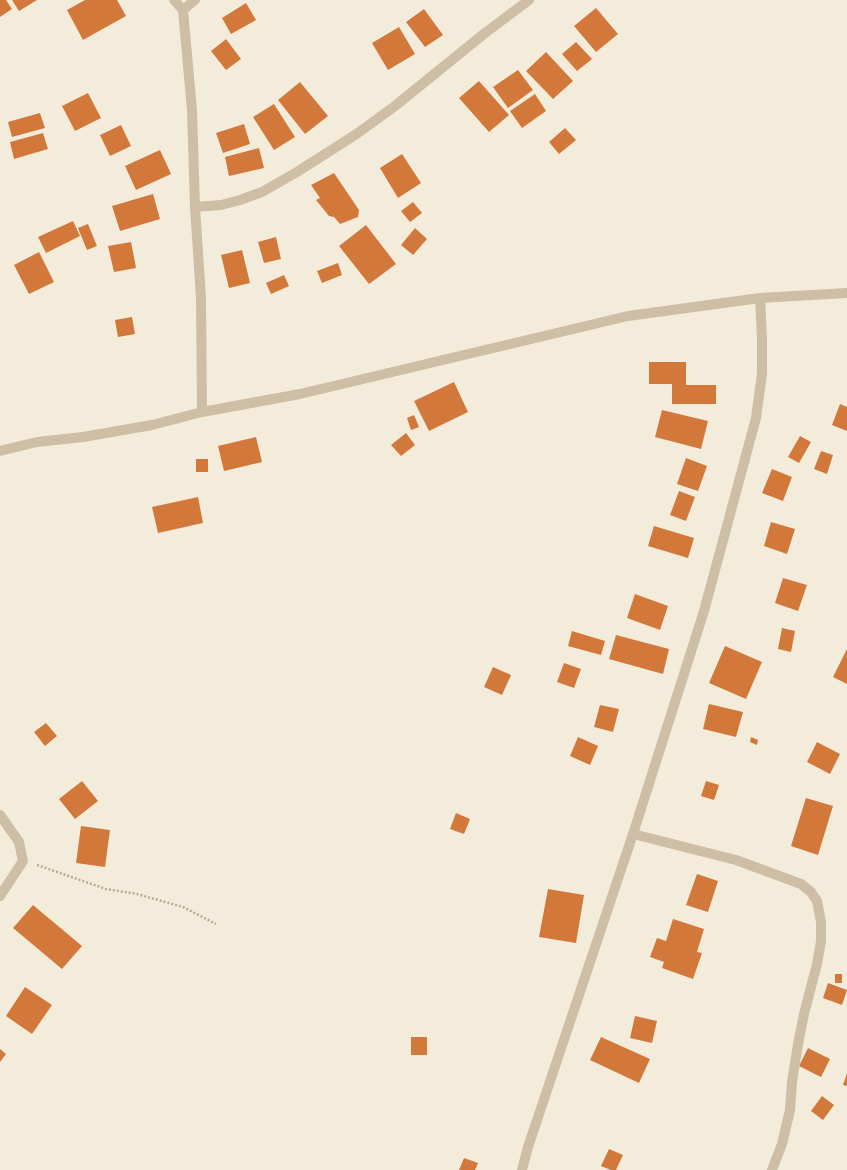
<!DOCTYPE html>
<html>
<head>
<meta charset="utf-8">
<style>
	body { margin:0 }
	canvas { display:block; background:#f4ecdb }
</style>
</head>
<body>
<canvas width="847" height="1170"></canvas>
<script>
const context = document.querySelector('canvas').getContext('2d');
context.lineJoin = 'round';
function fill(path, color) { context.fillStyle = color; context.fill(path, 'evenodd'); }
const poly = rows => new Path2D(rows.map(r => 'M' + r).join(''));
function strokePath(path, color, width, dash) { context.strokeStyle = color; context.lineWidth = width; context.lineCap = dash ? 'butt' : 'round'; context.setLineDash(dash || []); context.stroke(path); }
fill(poly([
	[0,0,6,0,12,9,0,17],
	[12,0,37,0,19,11],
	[85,0,117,0,126,16,83,40,67,10],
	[246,3,256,20,231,34,222,18],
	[596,8,618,34,596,52,574,26],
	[424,9,443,35,425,47,406,22],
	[399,27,415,54,388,70,372,43],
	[226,39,241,59,226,70,211,51],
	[576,42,592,59,577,71,562,54],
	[546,52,573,81,553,99,526,71],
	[518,70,533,90,508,108,493,87],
	[479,81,509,115,489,132,459,98],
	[300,82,328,116,305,134,278,100],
	[88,93,101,118,75,131,62,106],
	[535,94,546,111,522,128,510,111],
	[274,104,295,137,274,150,253,117],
	[40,113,45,128,12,137,8,122],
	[244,124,250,144,223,153,216,133],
	[121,125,131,146,110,156,100,135],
	[565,128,576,140,559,154,549,142],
	[43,133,48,149,14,159,10,142],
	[259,148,264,168,229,176,225,157],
	[160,150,171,174,136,190,125,166],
	[402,154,421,183,398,198,380,168],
	[334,173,359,210,358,217,340,224,334,217,329,216,316,200,320,198,311,185],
	[153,194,160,219,120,231,112,206],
	[413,202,422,213,410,222,401,211],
	[73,221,80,236,46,253,38,237],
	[88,224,97,246,87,250,78,228],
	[366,225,396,264,369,284,339,246],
	[415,228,427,239,413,255,401,245],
	[276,237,281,259,264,263,258,242],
	[131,242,136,268,114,272,108,246],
	[242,250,250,283,229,288,221,255],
	[39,252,54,282,29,294,14,265],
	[338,263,342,275,322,283,317,271],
	[284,275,289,286,271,294,266,283],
	[132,317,135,334,118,337,115,320],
	[649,362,686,362,686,385,716,385,716,404,672,404,672,384,649,384],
	[454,382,468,412,429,431,414,401],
	[840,404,847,407,847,431,832,425],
	[662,410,708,421,701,449,655,437],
	[414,415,419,427,411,430,407,418],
	[406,433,415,445,401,456,391,445],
	[800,436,811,442,799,463,788,457],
	[256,437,262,462,224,471,218,446],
	[821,451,833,455,827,474,814,469],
	[686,458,707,466,698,491,677,484],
	[196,459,208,459,208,472,196,472],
	[772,469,792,477,783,501,762,493],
	[679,491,695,497,686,521,670,515],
	[198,497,203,523,158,533,152,507],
	[771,522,795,529,787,554,764,546],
	[654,526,694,538,688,558,648,546],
	[783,578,807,585,798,611,775,603],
	[635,594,668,606,660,630,627,618],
	[782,628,795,631,791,652,778,649],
	[572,631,605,641,601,655,568,646],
	[616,635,669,649,663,674,609,659],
	[725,646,762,662,746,699,709,683],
	[847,649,847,684,833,677],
	[564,663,581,669,574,688,557,682],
	[493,667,511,675,502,695,484,687],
	[709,704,743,712,736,737,703,729],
	[600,705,619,709,613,732,594,727],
	[46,723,57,736,45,746,34,732],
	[578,737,598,746,590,765,570,756],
	[751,737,758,740,757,745,750,742],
	[817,742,840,754,830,774,807,762],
	[82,781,98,801,75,819,59,799],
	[706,781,719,785,714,800,701,796],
	[806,798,833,806,818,855,791,846],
	[456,813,470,819,464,834,450,829],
	[81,826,110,830,105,867,76,863],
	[697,874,718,881,708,912,686,905],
	[548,889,584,895,576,943,539,937],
	[33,905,82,946,62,969,13,928],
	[673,919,704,929,697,952,702,953,693,979,662,968,664,962,650,957,657,938,666,941],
	[835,974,842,974,842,983,835,983],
	[828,983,847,990,842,1005,823,998],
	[25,987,52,1005,32,1034,6,1016],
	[635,1016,657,1021,652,1043,630,1038],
	[411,1037,427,1037,427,1055,411,1055],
	[601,1037,650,1059,639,1083,590,1060],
	[808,1048,830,1059,821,1077,799,1066],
	[0,1049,6,1054,0,1062],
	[847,1073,847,1086,843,1085],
	[822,1096,834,1105,823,1120,811,1111],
	[609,1149,623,1155,616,1170,611,1170,601,1166],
	[464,1158,478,1163,475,1170,459,1170]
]), '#d2783b');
strokePath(poly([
	[37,865,106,889,137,894,183,907,216,924]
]), '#baa98f', 2.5, [2, 2]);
strokePath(poly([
	[174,0,183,10,192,110,195,207,201,298,202,412],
	[183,10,195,0],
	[195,207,221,205,240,200,262,192,297,172,358,133,395,106,485,33,529,0],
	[0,451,37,442,83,437,152,425,202,412,300,394,628,316,760,298,847,293],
	[0,815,19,842,23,861,0,896],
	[633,834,736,860,801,884,811,892,817,901,821,922,821,941,817,964,804,1014,798,1044,792,1082,790,1110,782,1144,772,1170],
	[522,1170,528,1147,633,834,704,611,756,418,762,374,762,338,760,298]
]), '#cebea5', 10);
</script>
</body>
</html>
